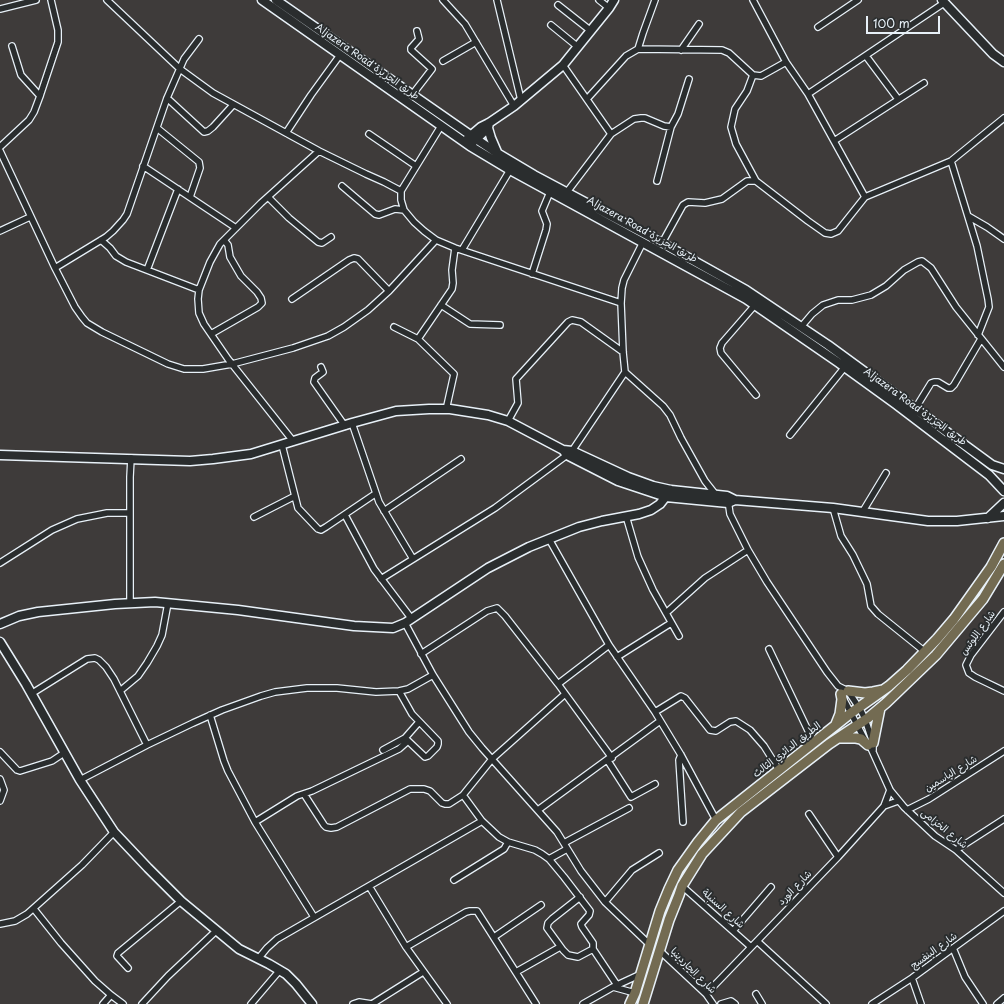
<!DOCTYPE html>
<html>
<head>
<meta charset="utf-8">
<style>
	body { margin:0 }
	#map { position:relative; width:1004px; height:1004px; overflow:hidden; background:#3e3b3a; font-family:"Playpen Sans",sans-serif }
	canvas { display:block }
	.scale { position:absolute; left:866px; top:16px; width:74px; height:18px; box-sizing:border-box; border:2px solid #e8f1f8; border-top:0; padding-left:5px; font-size:12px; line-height:14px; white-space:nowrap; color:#e8f1f8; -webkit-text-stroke:3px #2a2d2e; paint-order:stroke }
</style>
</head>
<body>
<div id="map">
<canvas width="1004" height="1004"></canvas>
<div class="scale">100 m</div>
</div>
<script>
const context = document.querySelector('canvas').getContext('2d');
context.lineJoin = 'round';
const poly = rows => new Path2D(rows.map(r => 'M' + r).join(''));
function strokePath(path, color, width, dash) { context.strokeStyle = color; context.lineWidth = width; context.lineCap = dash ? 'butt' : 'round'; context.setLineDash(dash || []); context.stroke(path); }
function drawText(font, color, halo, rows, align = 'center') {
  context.font = font + ' "Playpen Sans","Playpen Sans Arabic",sans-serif'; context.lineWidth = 4; context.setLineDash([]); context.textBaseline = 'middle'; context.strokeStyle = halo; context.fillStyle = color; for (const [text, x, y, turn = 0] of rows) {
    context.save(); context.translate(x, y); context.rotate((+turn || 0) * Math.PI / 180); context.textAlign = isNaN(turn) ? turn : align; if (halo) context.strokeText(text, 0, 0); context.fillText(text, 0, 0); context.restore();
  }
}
const street = poly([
	[107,0,180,69,213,93,319,151,366,174,384,182,401,191],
	[443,0,465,24,514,106],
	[497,0,521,100],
	[599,0,609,8],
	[753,0,786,62,808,94,865,197],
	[558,5,591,31],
	[0,9,36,0],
	[551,25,578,47],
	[818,27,858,0],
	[12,46,21,75,40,96],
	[638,49,643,33,655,0],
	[681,50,699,24],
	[866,56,898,99],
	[443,61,476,42],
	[563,65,611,134,567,192],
	[753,75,747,91,735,109,731,127,736,144,756,181,808,221,825,233,831,234,838,231,865,197,951,161,1004,118],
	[808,94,944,3],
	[412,95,432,69,411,50,411,48,419,39,417,31],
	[167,98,204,132,208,131,213,127,233,105],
	[587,99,626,56,638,49,722,50,729,53,753,75,761,76,786,62],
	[441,126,401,191,401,200,404,210,414,222,424,231,436,240,455,248,621,303],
	[157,128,199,162,200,168,190,197],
	[286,133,311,95,340,55],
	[369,134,416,166],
	[611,134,634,119,641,118,645,118,664,126,671,127],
	[834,141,924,83],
	[0,147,29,120,34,112,40,96,58,42,58,30,51,0],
	[0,151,55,268,75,307,82,317,87,323,102,332,168,364,184,369,203,369,232,364,293,348,328,336,344,327,368,310,389,291,436,240],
	[951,161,977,246,988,299,989,307,978,335],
	[143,166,236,228],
	[657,181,671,127,678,114,689,79],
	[342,186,375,214,379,215,395,209,404,210],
	[268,197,289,218,318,242,322,243,331,237],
	[968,216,987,227,1004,239],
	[0,231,30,217],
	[101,240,110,248,116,256,126,262,199,290],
	[643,242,624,280,622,288,621,303,623,352,625,372,663,406,670,415,681,438,705,481,716,495],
	[662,243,683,205,688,202,705,203,722,199,747,181,756,181],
	[462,250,510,170],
	[55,268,106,237,113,231,123,220,127,214,167,98,184,59,199,39],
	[147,270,178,189],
	[532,274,546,230,547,224,542,211,550,192],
	[292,299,349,260,354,258,358,259,389,291],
	[441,305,470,324,500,325],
	[755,305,722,343,720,348,721,353,756,395],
	[394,327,418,339],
	[801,327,812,314,823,305,838,300,852,300,871,295,886,286,904,270,918,262,922,261,931,268,956,307,1004,367],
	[211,334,258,307,262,303,261,298,257,292,241,276,230,257,228,245,224,240],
	[321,367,323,372,315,378,314,382,345,426],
	[915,409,931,383,934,382,938,382,948,388,951,388,954,385,981,339],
	[446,410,454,374,418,339,452,289,453,283,452,270,455,248],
	[508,421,518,403,516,379,568,322,572,320,581,322,623,352],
	[352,423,379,502,413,559],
	[790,435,844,368],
	[293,441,228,359,204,324,199,313,198,299,199,290,210,262,220,244,261,203,319,151],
	[282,445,298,508,318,529,321,530,326,527,375,494],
	[728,500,730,514,748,550,767,582,827,672,838,686,848,691,860,709,865,719,873,743,873,750],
	[833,508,841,536,853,555,867,584,871,606,878,614,924,651],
	[384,511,461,459],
	[863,511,886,473],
	[345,515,374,569,411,618],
	[626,516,638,557,653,590,679,636],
	[254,517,295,496],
	[549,539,609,645,655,712,681,755,716,820],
	[0,563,52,530,77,519,107,513,130,513],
	[381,579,495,508,567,455,572,451,625,372],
	[130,602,130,477,131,458],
	[1004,612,971,655,966,665,969,673,975,677,1004,691],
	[666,613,705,578,748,550],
	[405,623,433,675,469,732,482,748,557,832,581,871,605,902,650,945],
	[769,649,814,743],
	[421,654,487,611,497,608,505,616,558,684,612,758],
	[617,657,671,623],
	[558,684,609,645],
	[120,691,138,676,147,663,157,646,162,635,168,603],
	[399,691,412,714,438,741,438,744,437,747,428,756,425,757,405,738],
	[31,694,87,659,95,658,99,660,106,667,114,679,147,745],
	[843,698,866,742],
	[655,712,681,696,685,698,710,730,716,731,730,722,736,721,750,730,764,746,779,770],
	[210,715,224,761,228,771,255,822,314,917],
	[871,748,890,790,904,807,935,836,956,850,1004,893],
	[383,750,405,738,419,722],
	[0,752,17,770,20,771,52,761,64,753],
	[681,755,679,760,683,822],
	[608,761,631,797,655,784],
	[0,779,4,790,0,801],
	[80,780,147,745,193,723,222,710,261,696,275,692,307,688,337,688,376,692,399,691,408,689,433,675],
	[304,794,324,825,326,827,331,828,337,827,410,789,424,789,430,791,442,803,445,804,449,804,463,795,492,759,565,694],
	[463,795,482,821,499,837,508,842,535,850,542,854,549,859,564,877,590,911,589,915,581,924,582,927,593,943,593,949,617,985],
	[884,806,898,801],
	[538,810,660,721],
	[907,810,929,799,1004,751],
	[809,814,838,857],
	[255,822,297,796,312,791,399,749,408,741],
	[564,843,629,808],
	[956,850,1004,819],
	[549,859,567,849],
	[454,880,504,849,508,842],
	[369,886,406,947,447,1004],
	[682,886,751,947],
	[580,897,552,919,548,923,547,928,563,950,568,955,578,957,593,949],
	[605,902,632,870,659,853],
	[34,909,61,943,95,981,111,995,123,1004],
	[0,924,15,921,27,914,82,865,114,832],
	[733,931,771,887],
	[494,937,541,905],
	[757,941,826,1004],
	[406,947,466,912,470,911,477,911,536,1004],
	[953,948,965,977,983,1004],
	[660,951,706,994,713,1004],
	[258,959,267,948,277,939,482,821],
	[128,968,117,956,118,953,181,901],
	[516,972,560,947],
	[912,978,921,1004],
	[613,987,635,993],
	[706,994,838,857,884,806,890,790],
	[756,994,762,1004],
	[103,1004,111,995],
	[142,1004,168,976,216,931],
	[251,1004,280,970],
	[353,1004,359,1002,372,1004,423,972],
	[583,1004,613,987,641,974],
	[721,1004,731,1001,735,1004],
	[872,1004,912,978,1004,911],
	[997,1004,1004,998]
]);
const secondary = poly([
	[262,0,470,146,510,170,746,299,839,363,897,405,989,475,1004,491],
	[276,0,476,139,497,153,534,175,662,243,746,290,828,345,992,465,1004,469],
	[942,0,993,54,1004,62],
	[488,128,491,138,497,152],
	[468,138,481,127,489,123,514,106,563,65,609,8,614,0],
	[472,143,488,128,489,123],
	[563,450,567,455,618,481,666,497,728,503,735,500,833,508,928,521,957,521,1004,516],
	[0,455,190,461,213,459,251,454,352,423,396,411,429,409,450,409,488,415,508,421,563,450,572,451,628,477,653,486,671,490,727,496,735,500],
	[988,518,1004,503],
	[0,624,19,616,38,612,115,604,155,602,238,610,354,626,393,628,405,623,488,568,529,547,579,527,602,521,639,514,651,510,660,504,671,490],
	[0,642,26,684,80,780,114,832,148,868,181,901,239,949,269,964,286,974,296,984,312,1004]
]);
const primary = poly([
	[848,691,865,693,873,692,883,690],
	[836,724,840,714,842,699,841,694],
	[838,738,856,738,861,739,868,745],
	[873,743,880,708],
	[630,1004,635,993,660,911,669,889,678,870,698,842,716,820,851,713,889,686,907,670,937,639,954,619,991,567,1004,543],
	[643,1004,669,920,679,895,682,886,702,854,741,812,829,744,868,718,886,703,936,655,983,599,1004,564]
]);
strokePath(street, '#e8f1f8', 8);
strokePath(secondary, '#e8f1f8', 11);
strokePath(primary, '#e8f1f8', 12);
strokePath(street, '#2a2d2e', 5.5);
strokePath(secondary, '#2a2d2e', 8);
strokePath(primary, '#736b52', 9);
drawText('10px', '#e8f1f8', '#2a2d2e', [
	["Aljazera Road طريق الجزيزة",367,62,35],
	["Aljazera Road طريق الجزيزة",642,230,29],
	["Aljazera Road طريق الجزيزة",915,407,36],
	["شارع اللوتس",978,633,-54],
	["الطريق الدائري الثالث",787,750,-38],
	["شارع الياسمين",951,774,-32],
	["شارع الخزامى",944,829,39],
	["شارع الورد",795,888,-46],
	["شارع السنبلة",723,909,42],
	["شارع البنفسج",934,951,-36],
	["شارع الجاردينيا",693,971,45]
]);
</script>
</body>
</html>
